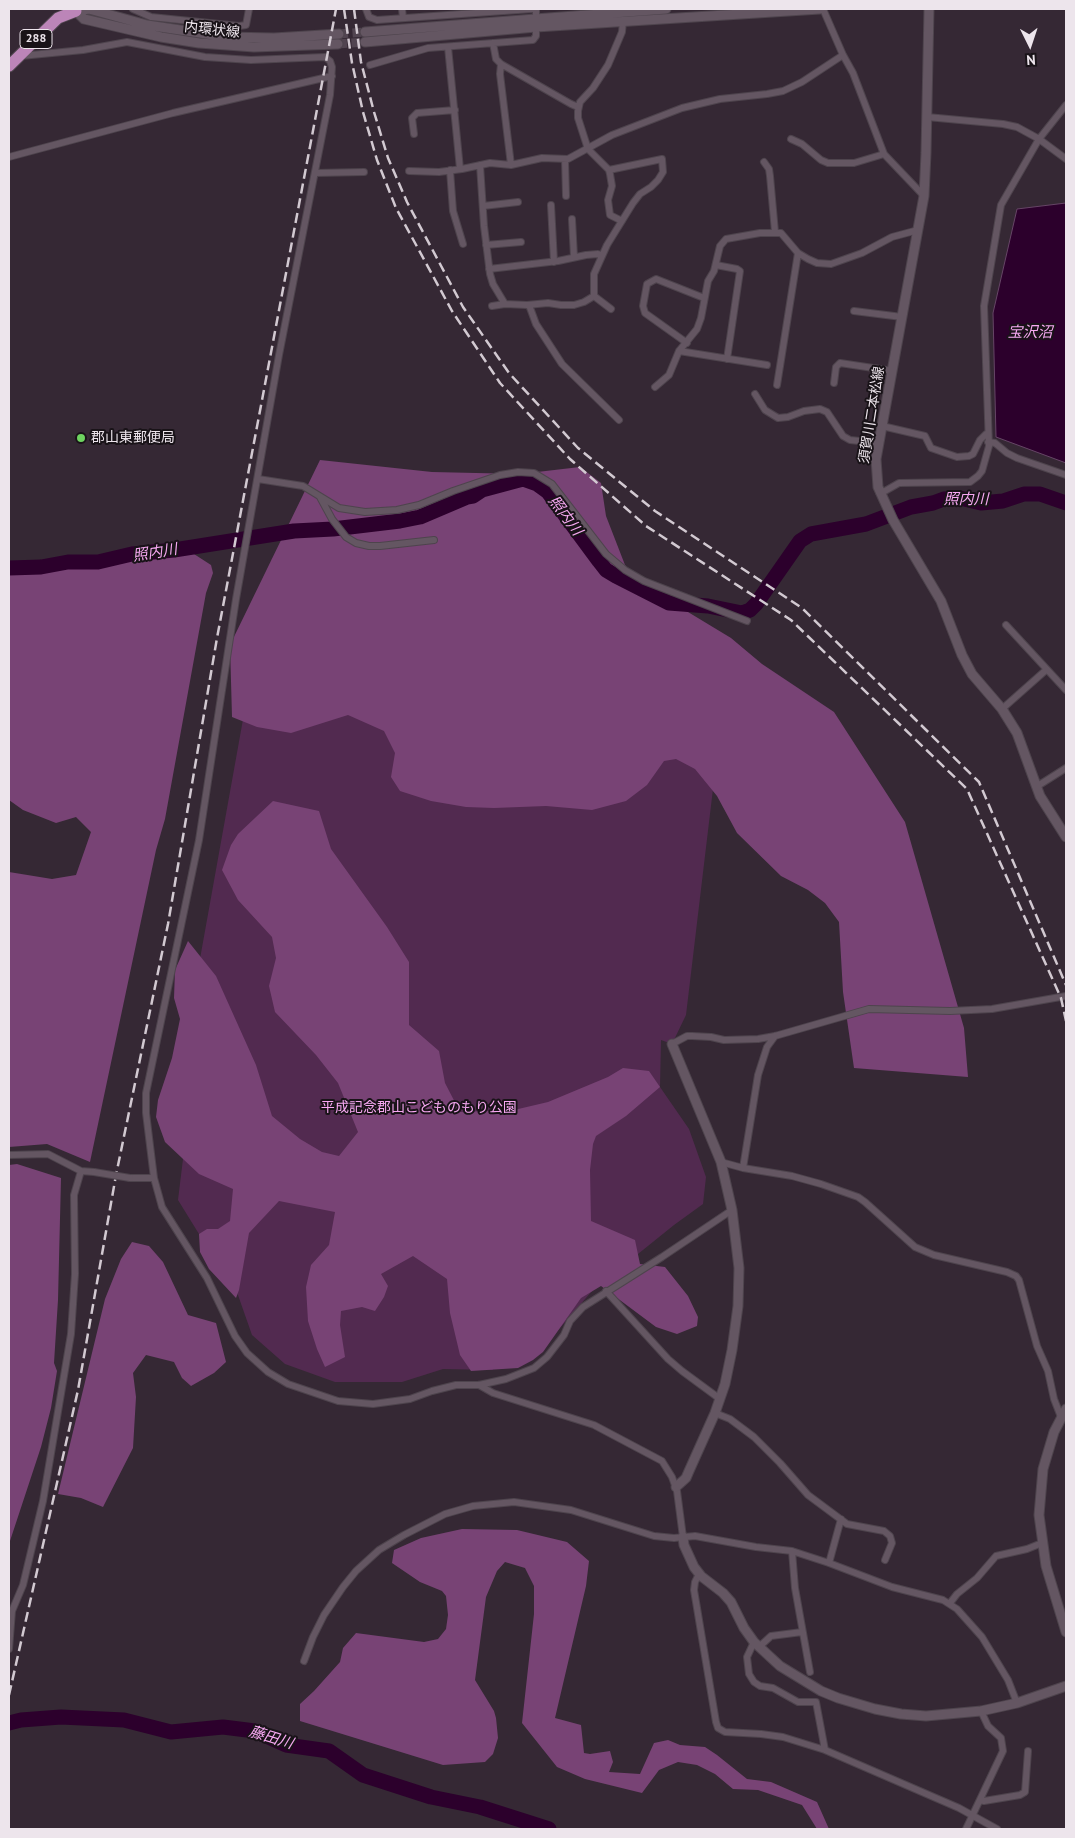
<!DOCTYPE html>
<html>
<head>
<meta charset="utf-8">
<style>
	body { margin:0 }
	#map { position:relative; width:1075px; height:1838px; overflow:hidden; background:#352834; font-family:"PT Sans",sans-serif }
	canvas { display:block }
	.frame { position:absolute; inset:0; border:10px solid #ede5ec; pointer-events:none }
	.north { position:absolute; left:1005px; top:20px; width:50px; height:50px; -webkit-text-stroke:4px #191318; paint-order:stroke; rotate:176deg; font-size:14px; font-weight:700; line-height:20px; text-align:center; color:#ede5ec }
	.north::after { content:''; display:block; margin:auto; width:18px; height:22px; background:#ede5ec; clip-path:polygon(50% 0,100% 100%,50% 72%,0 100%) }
</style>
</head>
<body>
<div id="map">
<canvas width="1075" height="1838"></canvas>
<div class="frame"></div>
<div class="north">N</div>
</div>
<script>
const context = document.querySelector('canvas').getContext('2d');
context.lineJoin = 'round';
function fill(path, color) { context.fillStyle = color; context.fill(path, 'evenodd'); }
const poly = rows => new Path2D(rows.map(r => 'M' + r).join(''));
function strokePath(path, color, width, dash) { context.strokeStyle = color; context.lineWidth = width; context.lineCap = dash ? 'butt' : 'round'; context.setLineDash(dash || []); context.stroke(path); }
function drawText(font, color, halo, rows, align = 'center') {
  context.font = font + ' "PT Sans","Noto Sans JP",sans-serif'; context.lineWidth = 4; context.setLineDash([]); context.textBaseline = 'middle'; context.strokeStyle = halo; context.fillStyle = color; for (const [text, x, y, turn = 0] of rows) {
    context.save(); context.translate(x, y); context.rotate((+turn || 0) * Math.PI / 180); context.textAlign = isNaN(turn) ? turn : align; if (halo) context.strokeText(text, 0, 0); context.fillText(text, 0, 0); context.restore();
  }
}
fill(poly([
	[272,558,599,591,731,638,686,1015,672,1044,661,1040,660,1087,689,1129,706,1177,703,1204,674,1225,592,1291,559,1329,492,1370,443,1369,402,1382,335,1382,285,1364,252,1335,225,1258,199,1234,178,1200,183,1159,173,1109]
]), '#522a50');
fill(poly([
	[320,460,432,472,520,474,580,467,601,483,606,516,625,565,645,590,688,612,731,638,762,664,834,712,905,822,964,1028,968,1077,854,1068,843,992,839,922,825,903,808,890,781,876,737,833,717,796,695,769,676,759,664,761,647,785,626,801,592,810,546,806,494,808,466,807,431,801,400,791,391,777,395,753,384,731,348,715,291,733,257,727,232,717,230,645],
	[153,551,194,554,211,565,213,573,206,593,165,819,156,850,90,1162,47,1144,9,1147,9,872,52,879,76,875,91,832,76,817,56,823,23,810,9,800,9,573,38,573,85,566],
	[273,801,319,811,331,849,387,927,409,962,409,1025,439,1051,445,1083,460,1112,514,1110,548,1102,608,1077,623,1068,649,1071,660,1087,626,1116,596,1136,593,1144,590,1170,591,1221,635,1240,640,1264,665,1267,688,1296,698,1317,697,1326,677,1334,656,1327,601,1286,581,1298,543,1352,533,1360,518,1368,471,1371,460,1355,450,1313,447,1279,413,1256,381,1274,388,1286,384,1297,375,1311,362,1307,341,1311,340,1325,345,1357,325,1367,317,1349,308,1321,306,1287,311,1265,329,1245,335,1212,279,1201,249,1233,239,1290,236,1298,209,1269,200,1252,199,1234,207,1229,218,1229,230,1221,233,1189,199,1174,165,1142,156,1117,158,1100,172,1058,180,1019,174,998,175,970,188,941,216,976,256,1065,272,1116,300,1139,322,1152,339,1156,358,1132,338,1083,316,1055,275,1012,269,986,276,958,272,937,238,900,222,870,231,845,238,834],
	[17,1164,61,1178,58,1300,54,1363,57,1371,51,1408,41,1447,9,1544,9,1165],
	[132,1242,149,1246,163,1262,188,1315,216,1323,226,1362,214,1373,191,1386,182,1378,174,1362,146,1355,133,1373,136,1397,133,1448,103,1507,81,1498,58,1494,105,1299,121,1259],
	[462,1529,517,1530,567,1542,589,1561,586,1586,555,1718,581,1725,584,1753,590,1754,610,1751,613,1762,609,1772,640,1774,654,1743,668,1740,680,1745,705,1747,717,1755,747,1779,771,1782,817,1802,829,1829,817,1829,802,1805,758,1790,733,1789,715,1774,697,1765,678,1762,659,1770,642,1793,585,1779,557,1767,522,1723,534,1614,534,1586,525,1568,505,1562,497,1571,486,1597,475,1680,494,1711,496,1718,498,1738,493,1754,485,1762,443,1765,300,1721,300,1704,314,1691,340,1662,343,1648,356,1633,424,1642,438,1639,446,1629,448,1615,446,1596,442,1591,420,1582,392,1563,394,1550,421,1538]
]), '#784375');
const water = poly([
	[1066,203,1066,463,996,437,993,313,1017,209,1066,203]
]);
fill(water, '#2c002c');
strokePath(water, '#664566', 1);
strokePath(poly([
	[9,568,41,567,68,562,98,562,132,554,174,550,294,531,333,529,400,521,420,517,467,497,473,496,482,490,523,479,537,484,548,492,599,561,606,570,616,576,669,603,708,606,742,613,750,610,756,604,800,541,811,534,866,524,911,507,933,503,944,499,960,498,981,503,1003,501,1024,494,1040,494,1066,503],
	[9,1723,21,1720,61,1717,124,1720,171,1732,223,1727,255,1731,286,1745,329,1751,363,1775,431,1797,480,1807,549,1829]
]), '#2c002c', 15);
strokePath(poly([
	[339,34,365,32],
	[338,44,365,42]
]), '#514450', 9, [9, 4.5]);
const minor = poly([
	[133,9,151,17,239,26,246,25,249,9],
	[366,9,369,17,377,20,532,9],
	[402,9,403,18],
	[823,9,843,55,853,73,884,154,924,196],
	[493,43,496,59,501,64,571,104,578,107],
	[448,47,460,169],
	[21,56,83,50,127,42,205,57,251,60,325,57,330,61,332,67,330,95,279,355,236,599,199,840,146,1093,146,1113,154,1178,162,1207,207,1278,235,1336,247,1353,268,1372,288,1384,338,1401,373,1404,410,1399,432,1391,456,1385,479,1385,506,1379,534,1368,547,1357,564,1335,570,1321,583,1307,662,1257,732,1210],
	[501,64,500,74,511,165],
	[370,65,428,48,533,40,536,36,536,9],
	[927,117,1003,124,1017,127,1039,139,1066,159],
	[414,134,412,118,417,113,455,110],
	[791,139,802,144,821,160,828,163,854,163,884,154],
	[9,157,173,113,332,76],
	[565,159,566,196],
	[764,162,769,169,770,176,775,232],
	[480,165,484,226,490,274,493,284,505,304],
	[450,170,453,211,463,244],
	[609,170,662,159,663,172,658,180,651,187,640,194,633,203,607,245,594,274,594,296,611,309],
	[409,171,439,172,462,169,490,163,511,165,542,158,568,159,612,135,682,108,720,99,767,94,783,91,802,82,843,55],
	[315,173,364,172],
	[551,205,554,262],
	[483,206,518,202],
	[572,219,574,257],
	[622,221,610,215,608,200,612,186,610,174,609,170,588,149,578,118,578,111,580,102,593,88,608,65,622,32,623,21],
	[486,245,521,242],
	[716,265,737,269,740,271,727,359],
	[489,269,558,261,586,255,598,254,602,256],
	[529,305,536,324,562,364,619,420],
	[492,306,505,304,527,305,548,303,561,305,574,305,584,302,594,296],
	[854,311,902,317],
	[687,343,645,313,643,306,647,284,656,279,704,298],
	[679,351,767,365],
	[834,383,836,367,840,363,893,371],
	[777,385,798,253],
	[655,387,669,375,679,351,697,329,701,318,708,281,714,271,720,246,726,239,760,233,781,233,798,253,808,259,817,263,831,264,862,253,892,237,918,230],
	[755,394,765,410,778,418,788,417,804,411,820,409,827,412,843,436,850,440,879,443],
	[882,426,925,436,931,448,957,457,969,456,973,454,980,440,986,434,988,434],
	[988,442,995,443,1007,453,1017,458,1066,475],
	[258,479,303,486,339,508,365,512,397,510,419,505,453,491,500,475,518,472,534,473,552,484,606,554,625,570,644,581,747,621],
	[879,492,885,491,899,483,970,482,978,476,982,471,989,446,984,306,1001,205,1039,139,1066,105],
	[320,497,332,519,346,537,356,543,369,546,380,546,434,540],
	[1006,625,1066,690],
	[1002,709,1046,670],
	[1036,787,1066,768],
	[672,1044,687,1036,692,1036,711,1037,724,1040,758,1039,775,1036,869,1009,950,1011,992,1009,1066,996],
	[9,1155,48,1154,81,1171,94,1172],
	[721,1162,743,1168,792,1176,821,1184,858,1197,865,1202,915,1247,934,1255,1007,1272,1016,1276,1019,1280,1037,1346,1048,1371,1054,1399,1061,1417],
	[743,1168,758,1075,767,1047,775,1036],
	[130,1178,154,1178],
	[606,1291,668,1359,682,1371,720,1399],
	[479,1385,493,1393,594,1425,662,1461,672,1477,677,1491,683,1537],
	[715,1413,730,1419,754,1437,780,1463,808,1495,847,1524,884,1531,890,1536,892,1543,885,1560],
	[792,1551,795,1588,810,1672],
	[829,1563,841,1519],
	[699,1574,695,1582,694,1590,716,1722,718,1728,725,1732,761,1734,783,1737,825,1750,959,1808,997,1829],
	[950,1603,957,1594,977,1578,996,1556,1027,1549,1042,1543],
	[754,1642,747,1657,749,1674,754,1682,760,1686,773,1688,798,1702,816,1702,825,1750],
	[759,1647,771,1636,802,1632],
	[9,1649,12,1611,23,1585,43,1501,71,1334,75,1274,74,1195,81,1171],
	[304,1661,313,1637,324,1615,343,1587,356,1571,379,1550,404,1535,445,1514,473,1506,514,1502,571,1510,654,1536,674,1538,695,1536,756,1547,792,1551,829,1563,892,1587,943,1600,957,1609,982,1637,1008,1680,1017,1703],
	[980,1800,984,1801,1020,1795,1025,1792,1028,1751],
	[966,1829,1003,1751,1001,1738,988,1726,981,1711]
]);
const tertiary = poly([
	[672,1044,721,1162,732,1210,739,1268,738,1306,732,1350,725,1384,715,1413,689,1471,686,1478,676,1487],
	[683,1537,684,1545,694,1567,701,1576,723,1593,731,1602,744,1628,754,1642,780,1666,821,1691,838,1698,875,1709,901,1714,926,1716,981,1711,1017,1703,1066,1686]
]);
const secondary = poly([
	[929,9,926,153,924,196,876,459,878,487,893,520,941,601,962,655,972,674,1002,709,1017,733,1040,796,1066,837],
	[76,11,84,19,161,37,199,43,254,47,338,44],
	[76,11,89,9,147,25,227,37,274,38,339,34],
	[365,32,666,9],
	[365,42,536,27,820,9],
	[1066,1409,1054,1432,1043,1469,1039,1515,1046,1566,1066,1632]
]);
const trunk = poly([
	[9,66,58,18,76,11]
]);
strokePath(minor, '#4e444d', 8);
strokePath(tertiary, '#4e444d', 11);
strokePath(secondary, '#4e444d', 11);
strokePath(trunk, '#4e444d', 13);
strokePath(minor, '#645662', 6);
strokePath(tertiary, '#645662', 9);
strokePath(secondary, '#645662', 9);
strokePath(trunk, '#bc85b8', 11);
strokePath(poly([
	[344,9,352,63,363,112,377,160,396,208,452,311,500,383,570,459,646,526,791,620,967,789,1061,998,1066,1021],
	[354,9,361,62,374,112,388,158,407,202,463,307,509,373,578,448,655,511,802,608,979,782,1066,985],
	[9,1695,78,1390,116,1175,168,924,217,638,336,9]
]), '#d2c9d1', 2.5, [10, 5]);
const minorBridge = poly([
	[94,1172,130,1178]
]);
strokePath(minorBridge, '#4e444d', 8, []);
strokePath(minorBridge, '#645662', 6);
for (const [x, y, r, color] of [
	[81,438,5,"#6ed360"]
]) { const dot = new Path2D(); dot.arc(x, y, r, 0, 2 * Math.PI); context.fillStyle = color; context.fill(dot); strokePath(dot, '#191318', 2); }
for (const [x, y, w] of [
	[36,39,32]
]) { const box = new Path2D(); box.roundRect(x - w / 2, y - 9.5, w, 19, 4); context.fillStyle = '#191318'; context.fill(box); strokePath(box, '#ede5ec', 1); }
drawText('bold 12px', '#ede5ec', null, [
	["288",36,39]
]);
drawText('14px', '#ede5ec', '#191318', [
	["内環状線",212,30,6],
	["須賀川二本松線",872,415,-81]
]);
drawText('14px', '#ede5ec', '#191318', [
	["郡山東郵便局",91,438]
], 'left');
drawText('14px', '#f7a8f2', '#191318', [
	["平成記念郡山こどものもり公園",419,1108]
]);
drawText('italic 15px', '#f7a9f2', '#191318', [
	["宝沢沼",1030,333],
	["照内川",966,500],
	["照内川",565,516,53],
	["照内川",155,553,-9],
	["藤田川",271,1738,17]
]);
</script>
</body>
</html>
